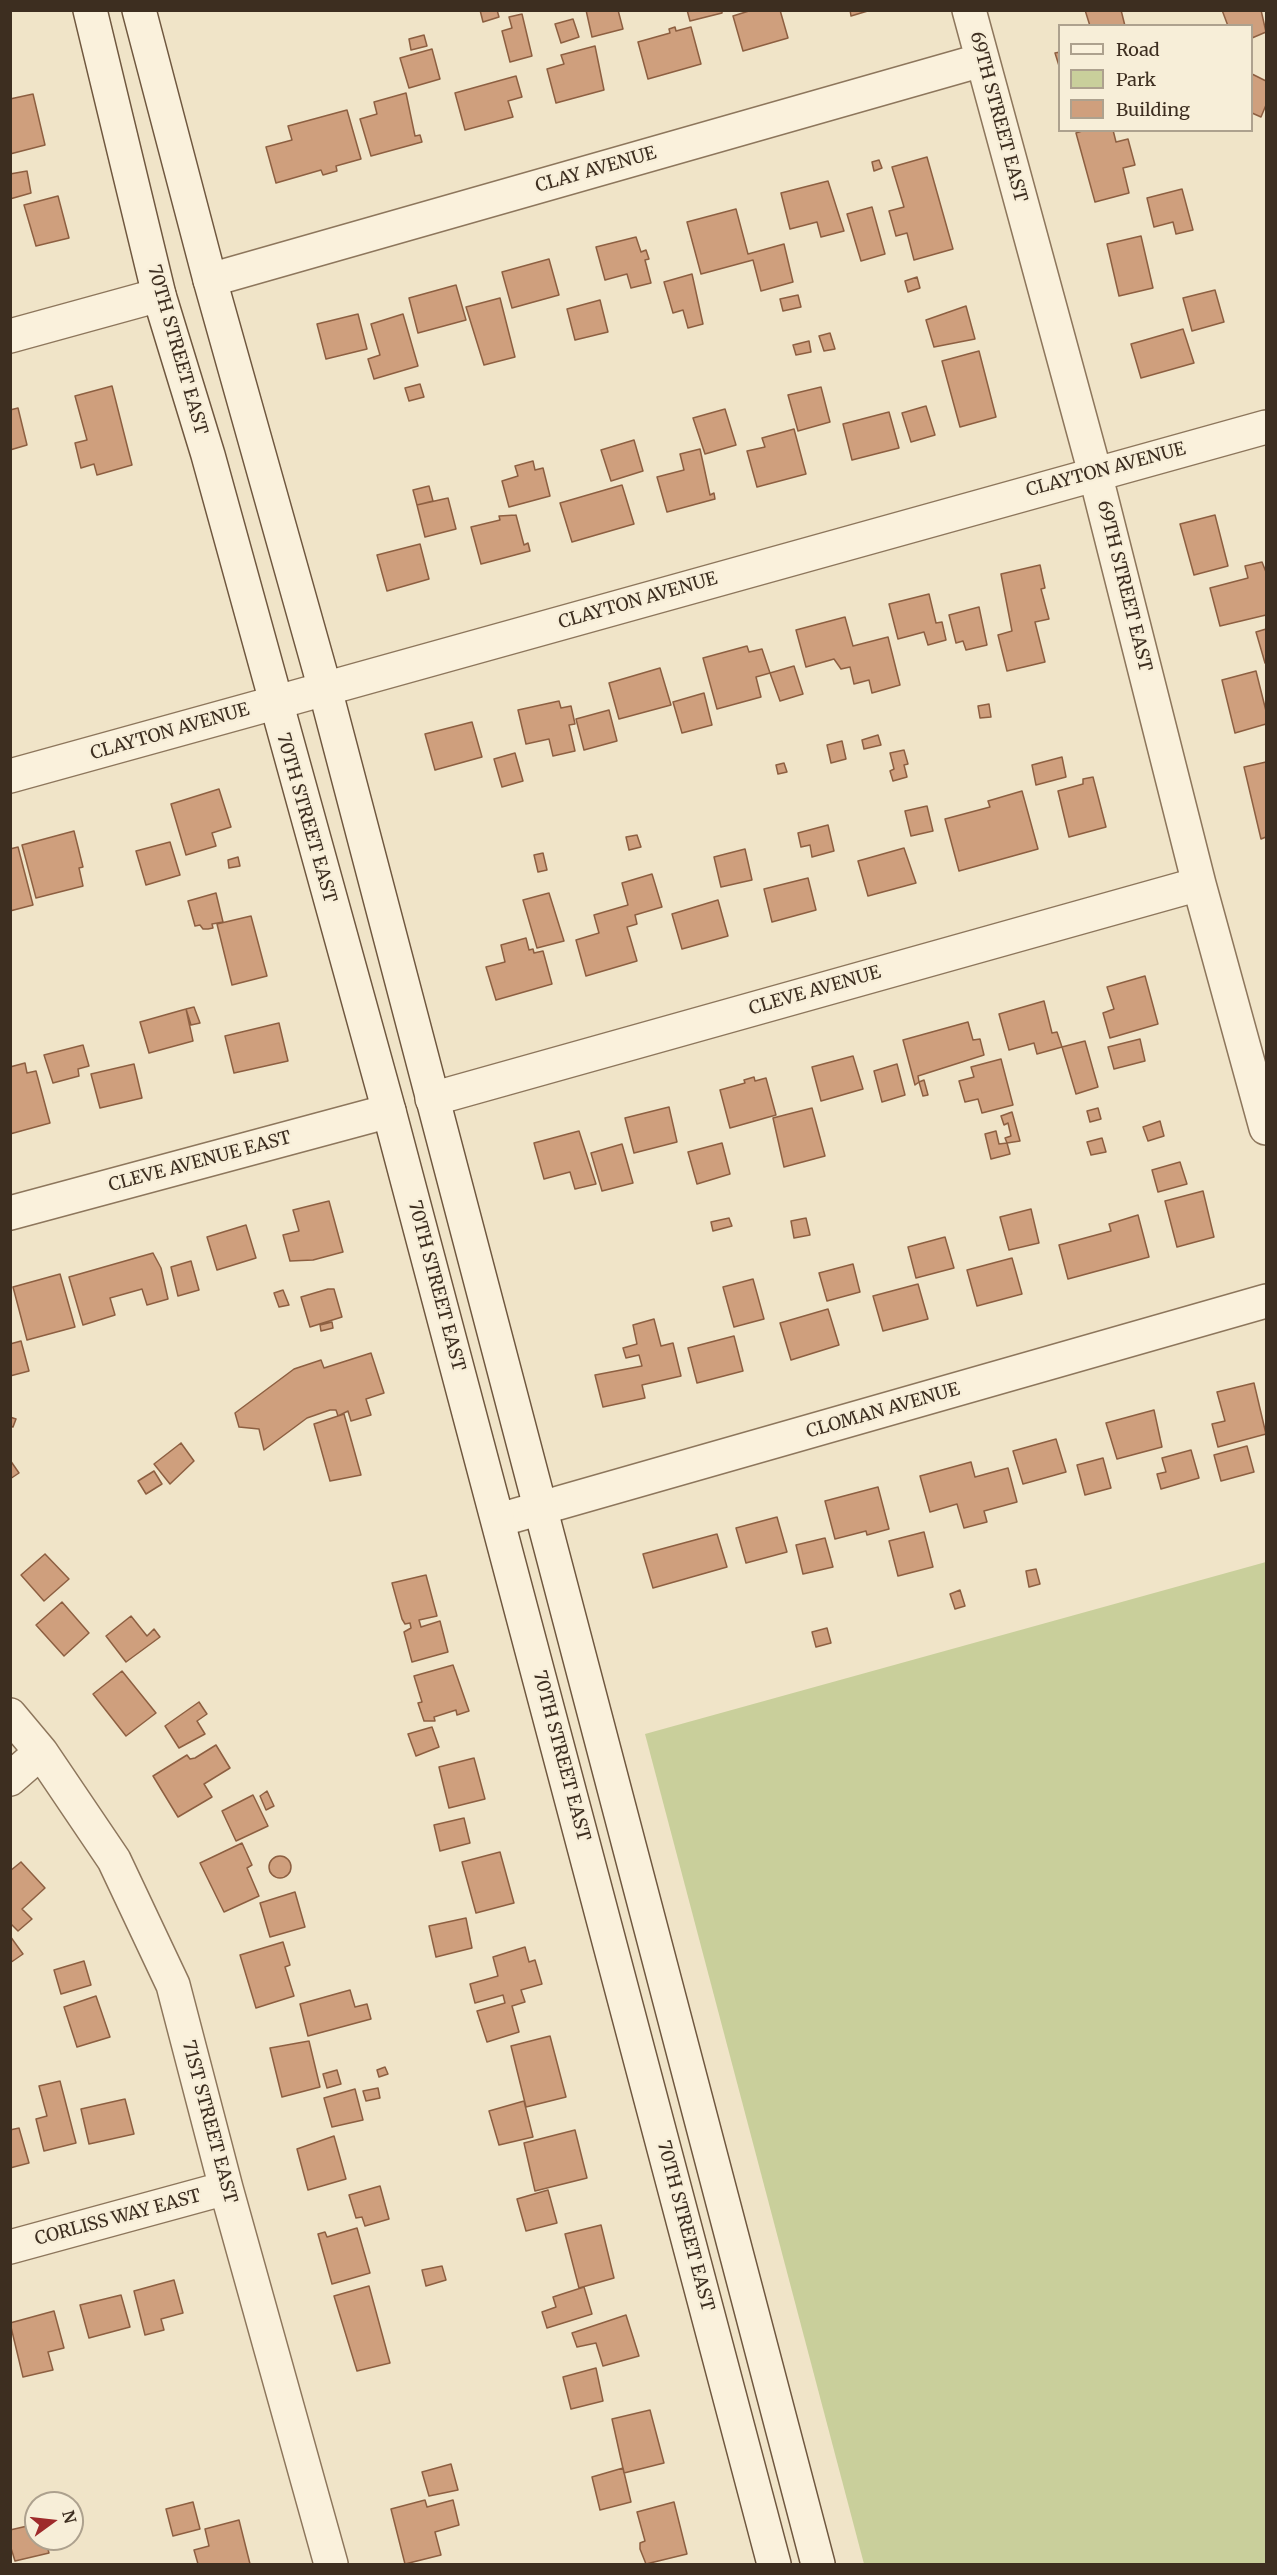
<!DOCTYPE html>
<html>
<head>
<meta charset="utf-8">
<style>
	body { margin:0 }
	#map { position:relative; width:1277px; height:2575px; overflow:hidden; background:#f0e4c8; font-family:Merriweather,serif }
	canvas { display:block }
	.frame { position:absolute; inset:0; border:12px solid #3d2e20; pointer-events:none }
	.legend { position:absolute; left:1058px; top:24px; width:195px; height:108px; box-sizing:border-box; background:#f7eed8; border:2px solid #ada18e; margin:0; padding:8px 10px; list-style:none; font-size:18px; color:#3d2e20 }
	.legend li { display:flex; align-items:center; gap:12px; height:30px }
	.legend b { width:30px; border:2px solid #ada18e }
	.north { position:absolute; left:24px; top:2491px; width:60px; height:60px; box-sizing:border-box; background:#f7eed8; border:2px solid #ada18e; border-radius:50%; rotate:75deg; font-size:16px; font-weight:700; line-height:24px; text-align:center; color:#3d2e20 }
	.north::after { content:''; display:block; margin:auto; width:21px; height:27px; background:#9e2a2b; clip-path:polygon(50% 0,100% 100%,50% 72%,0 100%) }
</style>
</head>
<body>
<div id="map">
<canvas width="1277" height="2575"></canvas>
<div class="frame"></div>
<ul class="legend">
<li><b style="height:8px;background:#faf1dc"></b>Road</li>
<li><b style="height:16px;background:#c9cf9b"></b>Park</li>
<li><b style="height:16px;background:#cf9f7d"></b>Building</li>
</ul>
<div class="north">N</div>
</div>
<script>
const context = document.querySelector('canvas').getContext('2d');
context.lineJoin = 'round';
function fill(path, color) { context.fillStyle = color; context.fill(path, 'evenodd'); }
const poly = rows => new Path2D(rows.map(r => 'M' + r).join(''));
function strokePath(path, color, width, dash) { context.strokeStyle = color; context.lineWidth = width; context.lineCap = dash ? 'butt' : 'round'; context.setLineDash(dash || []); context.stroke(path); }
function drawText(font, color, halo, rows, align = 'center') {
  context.font = font + ' Merriweather,serif'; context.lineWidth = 4.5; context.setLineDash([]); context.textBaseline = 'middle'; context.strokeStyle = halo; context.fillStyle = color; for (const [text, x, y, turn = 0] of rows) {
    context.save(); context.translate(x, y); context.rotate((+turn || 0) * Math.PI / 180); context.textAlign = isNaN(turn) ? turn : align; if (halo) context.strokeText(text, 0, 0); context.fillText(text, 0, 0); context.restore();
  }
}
fill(poly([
	[1266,1562,1266,2564,864,2564,645,1734]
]), '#c9cf9b');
const building = poly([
	[480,10,497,10,499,17,483,22,480,10],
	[586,10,618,10,623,29,592,37,586,10],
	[687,10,722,10,722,13,690,21,687,10],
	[752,10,780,10,788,38,743,51,733,16,752,10],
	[850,10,871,10,851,16,850,10],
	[1085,10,1121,10,1125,26,1090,26,1085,10],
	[1222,10,1261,10,1266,32,1252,38,1252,26,1228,26,1222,10],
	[522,14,532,56,510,62,502,31,512,28,509,17,522,14],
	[573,19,579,37,561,43,555,24,573,19],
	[675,27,676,31,691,27,701,64,648,79,638,42,670,33,669,29,675,27],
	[424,35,427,46,411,50,409,39,424,35],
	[595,46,604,90,556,103,547,69,564,64,561,55,595,46],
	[432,49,440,79,409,88,400,58,432,49],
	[1060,52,1060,69,1055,53,1060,52],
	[1252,74,1266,81,1266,105,1261,117,1252,113,1252,74],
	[516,76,522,97,508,101,513,117,465,130,455,93,516,76],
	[406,93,415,136,420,135,422,142,371,156,360,119,377,114,374,102,406,93],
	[33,94,45,145,10,154,10,99,33,94],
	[347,110,361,159,336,166,337,171,323,175,321,170,276,183,266,147,292,140,288,126,347,110],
	[1085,130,1113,130,1116,142,1128,139,1135,165,1123,168,1129,193,1095,202,1076,133,1085,130],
	[927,157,953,249,914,260,907,233,896,236,889,211,904,207,892,167,927,157],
	[879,160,882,168,874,171,872,162,879,160],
	[27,171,31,193,10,199,10,174,27,171],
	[828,181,844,231,821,237,817,222,790,229,781,193,828,181],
	[1182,189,1193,230,1176,234,1173,222,1154,227,1147,198,1182,189],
	[58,196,69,238,36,246,24,205,58,196],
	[872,207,885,254,861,261,847,214,872,207],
	[736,209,748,254,784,244,793,282,761,291,753,260,701,274,687,222,736,209],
	[1141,236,1153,288,1119,296,1107,244,1141,236],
	[636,237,641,252,646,250,649,259,645,260,651,283,631,288,627,274,605,280,596,247,636,237],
	[549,259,559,295,512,308,502,272,549,259],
	[692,274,703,324,688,328,683,310,673,313,664,282,692,274],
	[917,277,920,288,908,292,905,281,917,277],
	[456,285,466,320,418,333,409,298,456,285],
	[1215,290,1224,322,1192,331,1183,298,1215,290],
	[798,295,801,307,783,311,780,299,798,295],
	[500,298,515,357,484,365,466,307,500,298],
	[600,300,608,332,575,340,567,309,600,300],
	[966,306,975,339,934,347,926,320,966,306],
	[358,314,367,349,326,359,317,324,358,314],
	[403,314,418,366,374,379,368,359,380,355,371,324,403,314],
	[1183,329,1194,363,1141,378,1131,344,1183,329],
	[830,333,835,349,824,351,819,336,830,333],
	[809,341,811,352,796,355,793,345,809,341],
	[979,351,996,417,960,427,942,361,979,351],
	[420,384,424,397,409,401,405,388,420,384],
	[112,386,132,465,97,475,94,464,81,468,75,443,87,440,75,396,112,386],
	[821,387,830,422,798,431,788,395,821,387],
	[926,406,935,435,911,442,902,413,926,406],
	[18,408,27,445,10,450,10,410,18,408],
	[725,409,736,445,705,454,693,418,725,409],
	[889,412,899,448,852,460,843,424,889,412],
	[794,429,806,474,757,487,747,451,765,447,762,438,794,429],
	[634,440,643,471,611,481,601,450,634,440],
	[700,449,710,495,714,493,715,499,667,512,657,477,684,470,680,454,700,449],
	[533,461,535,470,543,468,550,496,509,507,502,481,518,476,515,466,533,461],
	[622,485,634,524,572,542,560,503,622,485],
	[429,486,433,501,417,505,413,490,429,486],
	[448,498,456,529,425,537,417,505,448,498],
	[516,515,524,545,528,543,530,551,481,564,471,527,500,520,499,516,516,515],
	[1215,515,1228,566,1194,575,1180,524,1215,515],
	[420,544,429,579,387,591,377,555,420,544],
	[1262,562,1266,572,1266,615,1220,626,1210,588,1248,578,1245,566,1262,562],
	[1040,565,1045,588,1041,589,1049,619,1035,622,1045,662,1007,671,998,635,1012,631,1001,574,1040,565],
	[929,594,936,623,942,622,946,640,928,645,924,632,898,639,889,604,929,594],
	[979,607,987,645,966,650,963,641,956,643,949,615,979,607],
	[845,617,853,646,888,637,900,685,872,693,869,680,854,684,850,667,841,669,834,659,806,667,796,630,845,617],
	[1266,629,1266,663,1265,663,1256,632,1266,629],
	[747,646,749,652,762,649,770,673,756,677,761,697,717,709,703,658,747,646],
	[794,666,803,694,780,701,770,673,794,666],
	[660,668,671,705,619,719,609,683,660,668],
	[1256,671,1266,711,1266,724,1235,733,1222,680,1256,671],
	[704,693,712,725,682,733,673,702,704,693],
	[559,701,561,708,571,706,575,724,569,725,575,751,553,756,549,739,526,744,518,710,559,701],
	[989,704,991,717,980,718,978,706,989,704],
	[609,710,617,741,584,750,576,719,609,710],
	[472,722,482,757,435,770,425,734,472,722],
	[878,735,881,745,864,749,862,740,878,735],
	[842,741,846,759,831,763,827,745,842,741],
	[904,750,908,764,904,765,907,777,893,781,890,771,894,769,890,753,904,750],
	[515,753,523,781,502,787,494,759,515,753],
	[1062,757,1066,777,1036,785,1032,765,1062,757],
	[1266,762,1266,837,1261,839,1244,767,1266,762],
	[784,763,787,772,778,774,776,765,784,763],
	[1093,777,1106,827,1069,837,1058,791,1083,784,1083,779,1093,777],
	[219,789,231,827,212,833,216,846,186,855,171,804,219,789],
	[1022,791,1038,849,959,871,945,819,990,807,988,801,1022,791],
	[927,806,933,831,911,836,905,811,927,806],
	[828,825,834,851,812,857,810,845,801,847,798,833,828,825],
	[74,831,83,867,79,868,83,886,36,898,22,845,74,831],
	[637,835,641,847,629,850,626,837,637,835],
	[170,842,180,875,146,885,136,851,170,842],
	[18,847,33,905,10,911,10,849,18,847],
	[904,848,916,883,868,896,858,861,904,848],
	[745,849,752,880,721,887,714,857,745,849],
	[543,853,547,870,538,872,534,855,543,853],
	[238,857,240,866,229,868,228,860,238,857],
	[652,874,662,907,635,915,637,924,627,927,637,961,586,976,576,940,599,933,594,915,628,905,622,883,652,874],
	[808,878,816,910,772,922,764,889,808,878],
	[216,893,223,922,212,924,213,928,208,929,203,929,200,925,195,926,188,901,216,893],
	[549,893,564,941,537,948,523,900,549,893],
	[718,900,728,936,682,949,672,914,718,900],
	[251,916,267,976,232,985,217,924,251,916],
	[526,938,529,950,533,949,534,953,543,951,552,984,496,1000,486,967,505,962,501,945,526,938],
	[1145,976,1158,1024,1110,1038,1103,1013,1114,1009,1107,987,1145,976],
	[1044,1001,1052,1033,1057,1032,1062,1047,1037,1054,1034,1043,1009,1050,999,1014,1044,1001],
	[194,1007,200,1023,191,1025,186,1009,194,1007],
	[186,1009,193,1041,149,1053,140,1022,186,1009],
	[968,1022,973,1040,980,1039,984,1055,918,1076,919,1082,915,1085,903,1040,968,1022],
	[279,1023,288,1061,234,1073,225,1036,279,1023],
	[1140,1039,1145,1061,1114,1069,1108,1047,1140,1039],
	[1085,1041,1098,1087,1076,1094,1062,1047,1085,1041],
	[83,1045,89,1066,78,1069,79,1076,53,1083,44,1055,83,1045],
	[853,1056,863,1089,821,1101,812,1067,853,1056],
	[1001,1059,1013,1105,982,1113,978,1099,965,1102,959,1081,974,1077,971,1067,1001,1059],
	[25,1063,27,1073,36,1071,50,1123,10,1134,10,1067,25,1063],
	[134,1064,142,1098,100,1108,91,1074,134,1064],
	[897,1064,905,1095,882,1102,874,1071,897,1064],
	[754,1077,755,1081,766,1078,776,1115,730,1128,720,1090,745,1083,744,1080,754,1077],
	[924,1080,928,1095,923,1096,919,1082,924,1080],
	[669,1107,677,1142,634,1153,625,1118,669,1107],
	[812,1108,825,1156,784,1167,773,1118,812,1108],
	[1098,1108,1101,1119,1090,1122,1087,1111,1098,1108],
	[1012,1112,1020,1141,1007,1143,1005,1138,1011,1136,1008,1123,1004,1125,1001,1116,1012,1112],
	[1160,1121,1164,1136,1148,1141,1143,1127,1160,1121],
	[579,1131,596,1184,575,1189,570,1172,544,1179,534,1143,579,1131],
	[996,1131,999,1144,1007,1143,1010,1154,991,1159,985,1134,996,1131],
	[1102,1138,1106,1152,1091,1155,1087,1142,1102,1138],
	[722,1143,730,1174,697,1184,688,1152,722,1143],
	[622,1144,633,1183,602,1191,591,1153,622,1144],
	[1180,1162,1187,1184,1158,1192,1152,1170,1180,1162],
	[1203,1191,1214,1237,1177,1247,1165,1201,1203,1191],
	[329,1201,343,1252,313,1260,290,1261,283,1235,299,1231,293,1210,329,1201],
	[1031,1209,1039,1243,1009,1250,1000,1217,1031,1209],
	[1138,1215,1149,1257,1068,1279,1059,1245,1111,1231,1109,1224,1138,1215],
	[729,1218,732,1226,713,1231,711,1222,729,1218],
	[806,1218,810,1235,794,1238,791,1221,806,1218],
	[246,1225,256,1258,217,1270,207,1237,246,1225],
	[945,1237,954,1268,916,1278,908,1247,945,1237],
	[153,1253,161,1268,168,1299,147,1305,142,1289,110,1298,115,1315,83,1325,69,1277,153,1253],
	[1012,1258,1022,1294,977,1306,967,1270,1012,1258],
	[191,1261,199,1290,178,1296,171,1267,191,1261],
	[853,1264,860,1292,827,1301,819,1273,853,1264],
	[60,1274,75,1327,27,1340,13,1287,60,1274],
	[753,1279,764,1319,734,1327,723,1287,753,1279],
	[918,1284,928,1319,883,1331,873,1296,918,1284],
	[328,1289,334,1289,342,1317,310,1327,301,1297,328,1289],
	[283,1290,289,1305,279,1307,274,1293,283,1290],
	[828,1309,839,1345,791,1360,780,1323,828,1309],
	[654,1319,661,1346,673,1343,681,1376,642,1385,645,1398,603,1407,595,1375,642,1366,639,1355,626,1358,623,1348,637,1344,633,1325,654,1319],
	[332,1322,333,1328,321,1331,320,1325,332,1322],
	[734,1336,743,1371,697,1383,688,1348,734,1336],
	[21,1341,29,1371,10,1376,10,1344,21,1341],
	[371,1353,384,1393,366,1399,371,1415,351,1421,348,1411,338,1416,336,1410,330,1410,307,1418,264,1450,259,1429,239,1427,235,1413,294,1369,321,1360,324,1368,371,1353],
	[1254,1383,1266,1434,1218,1447,1212,1424,1225,1421,1217,1392,1254,1383],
	[1154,1410,1162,1447,1117,1459,1106,1423,1154,1410],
	[344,1414,361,1475,330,1481,314,1424,344,1414],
	[10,1417,16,1419,13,1427,10,1426,10,1417],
	[1056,1439,1066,1472,1023,1484,1013,1451,1056,1439],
	[181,1443,194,1461,170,1484,154,1464,181,1443],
	[1247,1446,1254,1472,1221,1481,1214,1455,1247,1446],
	[1191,1450,1199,1478,1161,1489,1157,1474,1166,1472,1162,1458,1191,1450],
	[1103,1458,1111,1488,1085,1495,1077,1465,1103,1458],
	[10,1460,19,1473,10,1479,10,1460],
	[971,1462,975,1477,1008,1468,1017,1502,984,1511,987,1522,964,1528,957,1504,930,1512,920,1476,971,1462],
	[154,1471,162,1484,146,1494,138,1481,154,1471],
	[878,1487,889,1529,867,1535,866,1531,835,1539,825,1501,878,1487],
	[777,1517,787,1552,746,1563,736,1528,777,1517],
	[924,1532,933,1567,898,1576,889,1541,924,1532],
	[717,1534,727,1567,653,1588,643,1554,717,1534],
	[825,1538,833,1567,803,1574,796,1545,825,1538],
	[45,1554,69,1579,44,1601,21,1575,45,1554],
	[1036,1569,1040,1584,1029,1587,1026,1571,1036,1569],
	[426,1575,437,1616,419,1620,421,1627,440,1621,448,1652,412,1662,404,1632,411,1628,410,1623,405,1624,402,1619,392,1583,426,1575],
	[960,1590,965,1606,955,1609,950,1594,960,1590],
	[62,1602,89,1633,64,1656,36,1625,62,1602],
	[131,1616,147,1636,154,1629,160,1637,126,1662,106,1636,131,1616],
	[827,1628,831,1643,816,1647,812,1632,827,1628],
	[453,1665,469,1711,457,1715,456,1710,434,1717,435,1721,424,1721,418,1703,422,1702,414,1676,453,1665],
	[122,1671,156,1713,126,1736,93,1694,122,1671],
	[199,1702,207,1714,197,1721,205,1734,179,1748,165,1726,199,1702],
	[432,1727,439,1747,416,1756,408,1734,432,1727],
	[216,1745,230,1768,204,1784,212,1797,178,1817,153,1776,187,1755,190,1759,195,1758,216,1745],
	[474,1758,485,1799,449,1808,439,1767,474,1758],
	[267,1791,274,1806,266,1810,260,1796,267,1791],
	[253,1795,268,1826,236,1841,222,1811,253,1795],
	[464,1818,470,1843,440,1851,434,1825,464,1818],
	[242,1843,252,1865,247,1868,259,1896,224,1912,200,1863,242,1843],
	[500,1852,514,1903,476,1913,462,1862,500,1852],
	'269 1867a11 11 0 1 1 22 0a11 11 0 1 1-22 0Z',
	[21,1862,45,1888,22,1909,32,1919,18,1931,10,1923,10,1871,21,1862],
	[295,1892,305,1927,270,1937,260,1903,295,1892],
	[466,1918,472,1948,436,1957,429,1926,466,1918],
	[10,1936,23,1954,10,1963,10,1936],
	[283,1942,290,1965,285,1967,294,1996,256,2008,240,1955,283,1942],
	[525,1947,529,1962,535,1960,542,1984,521,1990,525,2002,512,2006,519,2032,487,2042,477,2011,505,2003,503,1995,475,2003,470,1984,498,1976,493,1957,525,1947],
	[84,1961,91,1985,61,1994,54,1970,84,1961],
	[350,1990,355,2007,367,2004,371,2019,308,2036,300,2004,350,1990],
	[96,1996,110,2037,77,2047,64,2007,96,1996],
	[550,2036,566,2097,526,2107,511,2046,550,2036],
	[309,2041,320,2087,282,2097,270,2048,309,2041],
	[385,2067,388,2074,379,2077,377,2070,385,2067],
	[337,2070,341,2084,327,2088,323,2074,337,2070],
	[60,2081,76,2143,44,2151,36,2119,47,2116,39,2086,60,2081],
	[378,2088,380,2098,366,2101,363,2091,378,2088],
	[355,2089,363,2120,332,2127,324,2098,355,2089],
	[125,2099,134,2134,89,2144,81,2109,125,2099],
	[524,2101,533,2137,499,2145,489,2111,524,2101],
	[19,2128,29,2163,10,2168,10,2130,19,2128],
	[575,2130,587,2178,535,2191,524,2143,575,2130],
	[334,2136,346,2179,308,2190,297,2149,334,2136],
	[380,2186,389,2219,365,2226,362,2217,356,2218,349,2195,380,2186],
	[548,2190,557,2223,526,2231,517,2199,548,2190],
	[601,2225,614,2278,579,2288,565,2234,601,2225],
	[357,2228,370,2273,332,2284,318,2234,325,2232,327,2237,357,2228],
	[442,2266,446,2280,426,2286,422,2270,442,2266],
	[174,2280,183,2313,161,2319,164,2330,145,2335,134,2291,174,2280],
	[369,2286,390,2363,357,2371,334,2296,369,2286],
	[584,2287,592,2314,547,2328,542,2312,556,2307,553,2297,584,2287],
	[121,2295,130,2327,89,2338,80,2305,121,2295],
	[54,2311,64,2348,48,2352,53,2370,23,2377,10,2323,54,2311],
	[626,2315,639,2356,603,2366,596,2343,577,2347,572,2333,626,2315],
	[596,2368,603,2401,571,2409,563,2377,596,2368],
	[650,2410,664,2463,624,2473,612,2419,650,2410],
	[451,2464,458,2490,429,2496,422,2472,451,2464],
	[623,2468,631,2502,600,2510,592,2477,623,2468],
	[425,2500,427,2507,453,2500,459,2525,435,2532,441,2555,405,2564,391,2509,425,2500],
	[193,2502,200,2529,173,2536,166,2509,193,2502],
	[674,2502,687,2554,646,2564,640,2549,640,2543,645,2541,637,2512,674,2502],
	[239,2520,250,2564,198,2564,194,2550,209,2546,205,2529,239,2520],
	[36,2524,36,2539,45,2539,49,2553,15,2561,10,2545,10,2530,36,2524]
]);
fill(building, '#cf9f7d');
strokePath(building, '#8d5f41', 1.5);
const minor = poly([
	[969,10,1095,473,1199,884,1266,1128],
	[210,280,982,60],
	[10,336,159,295],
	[10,776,274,703],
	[432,1099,1199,884],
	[10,1213,389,1111],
	[499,1520,1266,1301],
	[10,1715,41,1752,114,1860,173,1985,226,2188,331,2564],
	[10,1779,41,1752],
	[10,2247,226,2188]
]);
const tertiary = poly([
	[274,703,1266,427]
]);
const secondary = poly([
	[90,10,159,295,208,455,389,1111,774,2564],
	[139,10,210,280,325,689,818,2564]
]);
strokePath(minor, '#8d765c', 36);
strokePath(tertiary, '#8d765c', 36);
strokePath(secondary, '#6f573f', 36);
strokePath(minor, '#faf1dc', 33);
strokePath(tertiary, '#faf1dc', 33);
strokePath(secondary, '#faf1dc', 33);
drawText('18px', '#3d2e20', '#f7eed8', [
	["69TH STREET EAST",998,117,75],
	["CLAY AVENUE",596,170,-16],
	["70TH STREET EAST",177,350,74],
	["CLAYTON AVENUE",1106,470,-15],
	["69TH STREET EAST",1124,586,76],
	["CLAYTON AVENUE",638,601,-16],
	["CLAYTON AVENUE",170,732,-16],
	["70TH STREET EAST",306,818,74],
	["CLEVE AVENUE",815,991,-16],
	["CLEVE AVENUE EAST",200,1162,-15],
	["70TH STREET EAST",436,1286,75],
	["CLOMAN AVENUE",883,1411,-16],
	["70TH STREET EAST",561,1756,75],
	["71ST STREET EAST",209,2122,75],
	["CORLISS WAY EAST",118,2218,-15],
	["70TH STREET EAST",685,2226,75]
]);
</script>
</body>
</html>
